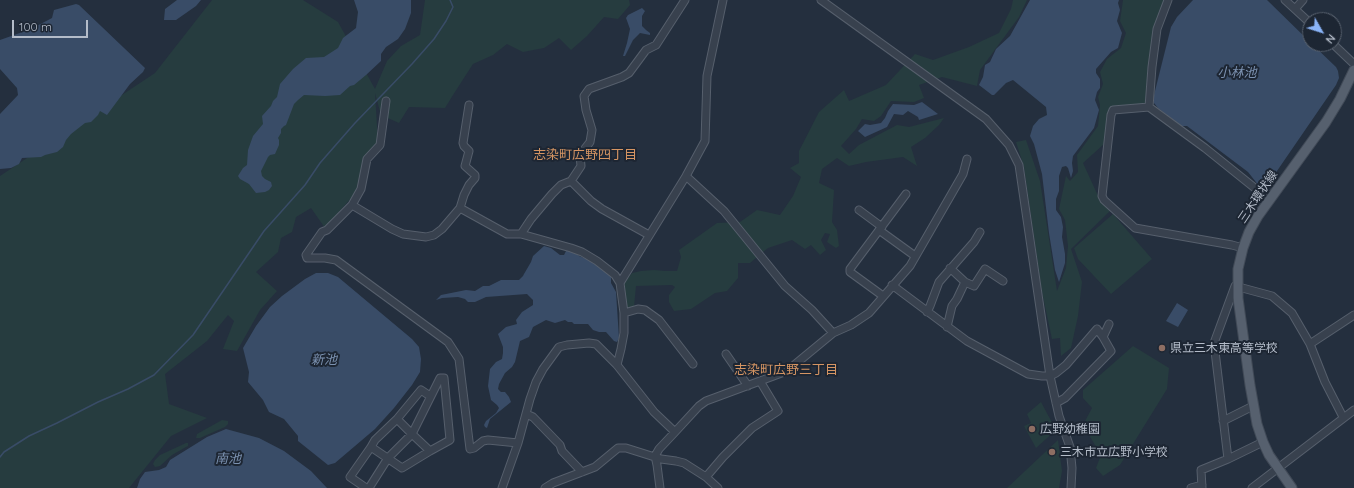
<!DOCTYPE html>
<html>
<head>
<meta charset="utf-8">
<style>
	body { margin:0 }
	#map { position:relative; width:1354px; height:488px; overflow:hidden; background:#242f3e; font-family:Quicksand,sans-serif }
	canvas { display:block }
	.north { position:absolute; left:1302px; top:12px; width:40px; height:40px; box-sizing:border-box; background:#1d2633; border:1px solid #59626f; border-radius:50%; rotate:129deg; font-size:11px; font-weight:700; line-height:16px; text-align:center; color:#b4bcc9 }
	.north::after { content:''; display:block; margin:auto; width:14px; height:18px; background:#8ab4f8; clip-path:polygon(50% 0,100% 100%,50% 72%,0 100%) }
	.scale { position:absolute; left:12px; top:20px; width:76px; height:18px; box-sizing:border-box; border:2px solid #b4bcc9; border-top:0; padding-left:5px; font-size:12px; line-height:14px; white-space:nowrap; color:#b4bcc9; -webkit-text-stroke:3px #1d2633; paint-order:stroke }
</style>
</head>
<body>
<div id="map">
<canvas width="1354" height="488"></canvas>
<div class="north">N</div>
<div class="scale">100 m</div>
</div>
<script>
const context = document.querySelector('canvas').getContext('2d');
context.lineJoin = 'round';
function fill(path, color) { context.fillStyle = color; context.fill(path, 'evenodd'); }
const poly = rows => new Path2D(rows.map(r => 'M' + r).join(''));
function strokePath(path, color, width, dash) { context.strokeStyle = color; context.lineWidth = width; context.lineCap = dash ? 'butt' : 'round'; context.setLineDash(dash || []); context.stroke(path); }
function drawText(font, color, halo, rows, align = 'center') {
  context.font = font + ' Quicksand,"Noto Sans JP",sans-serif'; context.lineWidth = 4; context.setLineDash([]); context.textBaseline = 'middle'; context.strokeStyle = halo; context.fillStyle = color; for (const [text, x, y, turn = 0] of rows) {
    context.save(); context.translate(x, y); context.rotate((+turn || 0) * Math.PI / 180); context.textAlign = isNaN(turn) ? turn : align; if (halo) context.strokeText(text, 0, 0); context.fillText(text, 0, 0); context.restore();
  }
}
fill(poly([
	[212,0,303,0,338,22,375,89,387,61,401,46,420,35,425,0,629,0,630,5,618,19,604,17,587,36,571,50,559,38,544,48,523,52,507,44,493,55,473,64,453,95,445,108,409,107,399,123,381,115,375,93,378,143,365,156,359,189,325,228,311,208,296,217,292,232,281,238,278,252,256,272,277,291,260,310,237,351,223,349,234,321,228,315,207,341,165,374,169,404,207,418,171,436,129,488,0,488,0,176,155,73],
	[1013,0,1027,0,1019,17,980,70,977,86,942,77,919,85,924,98,914,102,891,101,881,116,874,121,862,119,856,129,841,146,849,154,859,145,897,125,909,127,944,118,939,125,925,138,911,147,917,166,903,157,866,162,849,166,837,158,822,169,819,183,834,190,832,222,837,230,839,246,836,248,827,242,830,234,825,233,821,240,826,250,820,255,811,245,805,249,792,240,768,248,750,263,738,263,738,278,727,291,715,293,691,309,674,311,669,302,669,295,675,287,672,285,636,286,634,307,625,308,621,287,632,273,641,271,654,270,665,271,677,271,681,257,679,250,717,223,740,222,757,210,780,215,793,196,801,177,790,168,799,163,799,151,819,112,844,90,849,101,886,85,915,54,933,60,969,47,999,33,1011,9],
	[1123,0,1166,0,1155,26,1145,105,1109,108,1104,144,1083,163,1099,198,1111,210,1071,249,1082,282,1078,316,1071,348,1061,356,1060,338,1052,339,1042,292,1024,167,1016,142,1026,140,1040,181,1057,291,1066,268,1068,246,1065,220,1059,209,1066,176,1070,181,1078,172,1077,155,1098,126,1100,105,1098,97,1103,84,1100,72,1107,59,1121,48,1126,33,1120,21],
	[1113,214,1152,259,1111,294,1078,259,1074,248],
	[1133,346,1169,368,1167,389,1120,465,1103,476,1096,468,1101,455,1083,425,1092,408,1083,398,1083,390],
	[1041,402,1056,430,1036,448,1024,426,1031,423,1027,414],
	[222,420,228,421,228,424,225,427,200,438,196,438,197,434],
	[1058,440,1062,471,1059,488,1007,488],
	[186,443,188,443,188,446,186,447,172,455,160,466,155,467,153,464,155,460,160,455]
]), '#263c3f');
fill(poly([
	[177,0,201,0,196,6,176,20,164,20,165,9],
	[354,0,411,0,411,13,405,29,398,39,386,47,381,54,381,61,366,75,354,85,350,86,340,95,325,96,304,95,298,100,294,104,286,125,284,126,281,129,281,133,278,138,279,140,279,145,275,154,270,155,268,157,261,171,262,176,265,179,271,182,272,186,269,190,265,192,256,193,249,184,240,179,238,176,243,168,247,165,248,150,253,136,263,124,262,116,271,106,273,101,277,97,280,84,293,69,306,58,324,57,338,48,343,38,356,28,358,12],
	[1030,0,1119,0,1118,3,1120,10,1117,21,1122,33,1118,48,1111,52,1096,69,1096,73,1100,79,1100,88,1097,92,1095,100,1099,110,1094,128,1073,156,1072,163,1073,171,1071,178,1068,168,1066,166,1062,167,1059,176,1059,191,1056,199,1056,210,1061,217,1063,227,1062,237,1065,254,1065,263,1059,282,1055,270,1049,233,1042,174,1034,144,1030,136,1033,126,1039,119,1047,115,1046,107,1013,80,1006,83,994,95,992,95,979,85,983,77,985,65,990,62,996,49,1010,36],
	[1193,0,1267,0,1310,42,1310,44,1312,44,1336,67,1338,71,1339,78,1336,85,1266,187,1259,186,1248,172,1187,126,1181,126,1158,108,1154,103,1153,99,1171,27,1177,17],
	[76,4,79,5,145,68,143,72,130,84,107,115,100,111,98,115,91,122,85,123,71,134,66,140,63,147,57,152,45,155,41,157,22,158,19,164,11,168,0,169,0,114,18,95,17,88,0,69,0,40,31,29,52,18,54,10],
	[642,8,645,11,642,16,642,26,646,30,650,33,650,35,640,33,633,40,625,56,623,56,627,43,630,29,626,18,628,15],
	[922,102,938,114,919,120,918,117,908,111,903,115,894,114,887,127,865,137,858,131,865,124,870,125,881,123,885,118,888,111,893,104,914,105],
	[544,246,551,248,560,255,564,255,567,249,577,253,579,256,589,260,595,261,607,272,611,277,611,283,616,292,619,338,617,342,614,341,606,332,599,332,593,330,588,324,574,324,572,322,568,322,565,320,555,323,546,320,533,327,529,337,520,341,515,362,512,367,505,373,499,384,498,389,501,392,505,392,509,397,511,402,490,419,487,428,485,427,484,425,486,421,496,413,499,408,497,405,491,400,488,386,490,369,496,362,502,359,503,353,503,347,498,334,506,327,517,324,516,320,522,312,533,305,533,300,527,294,486,297,475,302,468,302,465,299,458,297,442,298,436,300,441,295,466,290,475,291,483,286,489,286,501,280,519,280,523,276,524,274,531,262,533,256],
	[316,273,328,273,338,277,412,339,419,347,421,359,420,372,412,385,394,408,375,429,335,463,328,465,298,441,298,436,284,419,269,412,263,400,248,382,249,372,243,348,256,326,270,307,282,296,305,279],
	[1177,303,1188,310,1178,327,1166,321],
	[226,429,259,438,284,451,311,471,327,488,137,488,140,479,145,472,159,470,166,467,170,460,207,437]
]), '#394c67');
strokePath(poly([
	[0,457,4,452,29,436,57,423,98,402,128,389,154,375,193,335,264,231,305,185,320,163,355,123,412,64,434,39,446,21,453,7,450,0]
]), '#394c67', 1.5);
const minor = poly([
	[821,0,986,119,1009,145,1019,165,1050,376,1059,416,1070,447,1072,468,1071,488],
	[1285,0,1310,23],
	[1295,9,1303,0],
	[1333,44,1354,64],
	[1149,107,1152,67,1157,29,1168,0],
	[686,176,724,211,785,286,812,310,833,333],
	[571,181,591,201,602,209,649,235],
	[352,205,361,189,367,159,380,145,386,101],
	[460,208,464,195,469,185,475,178,475,175,465,166,469,151,464,146,463,143,469,105],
	[859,210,882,227],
	[879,230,915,256],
	[521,234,531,219,552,194,561,185,571,181,581,166,580,155,590,142,592,130,586,110,584,96,589,89,622,77,629,73,646,50,656,45,685,0],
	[1243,248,1232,245,1135,228,1104,200,1102,196,1111,115,1113,110,1149,107,1205,148,1256,189,1272,196],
	[950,268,965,282,974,286,985,269,1003,281],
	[620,283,686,176,705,141,707,76,723,0],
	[892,285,967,341,1028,374,1042,376,1050,376,1056,373,1066,365,1097,329,1103,337],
	[883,296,850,272,850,269,906,194],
	[927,312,930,306,939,282,974,242,980,232],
	[624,313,638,309,645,310,659,320,693,364],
	[947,327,952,306,957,299,965,282],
	[1310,344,1354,315],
	[726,354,748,386],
	[1056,403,1065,398,1111,351,1103,337,1109,324],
	[526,414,533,417,560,445,562,451,582,472],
	[1223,421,1253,406],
	[518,443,488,440,483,441,474,448,470,449,459,359,448,342,336,260,325,258,307,258,306,255,322,232,327,230,352,205,392,229,403,234,426,237,434,235,442,229,460,208,507,234,521,234,571,248,582,252,597,261,615,275,620,283,624,313,624,333,621,349,617,365],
	[430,451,402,468,371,447,375,440,397,419,421,390,430,396],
	[1228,459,1214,343,1235,286,1272,296,1292,313,1310,344,1325,382,1343,417],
	[706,477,723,457,752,428,778,411,760,381],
	[366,488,350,477,371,447],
	[369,488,388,458,412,434,440,378,444,378,450,440,430,451,412,434,397,419],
	[502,488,518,443,530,399,536,382,543,369,559,347,567,345,589,343,596,344,617,365,654,412,675,432],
	[545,488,553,483,595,467,618,448,626,448,661,459,676,461,684,463,706,477,718,488],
	[660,488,657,465,655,456,659,449,675,432,699,406,706,401,787,371,833,333,851,325,869,313,910,266,963,174,967,159],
	[1191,488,1202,485],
	[1202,488,1201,470,1228,459,1263,442],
	[1252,488,1354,410]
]);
const major = poly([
	[1292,488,1269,455,1263,442,1257,424,1250,385,1238,298,1238,269,1243,248,1249,232,1258,216,1326,122,1340,99,1354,70]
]);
strokePath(minor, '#565f6c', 9);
strokePath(major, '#414a57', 11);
strokePath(minor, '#38414e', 7);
strokePath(major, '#56606e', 9);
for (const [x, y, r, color] of [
	[1162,348,4,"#8d6e63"],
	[1032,429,4,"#8d6e63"],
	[1052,452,4,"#8d6e63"]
]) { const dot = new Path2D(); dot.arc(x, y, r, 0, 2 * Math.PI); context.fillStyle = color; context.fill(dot); strokePath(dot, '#1d2633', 1.5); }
drawText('12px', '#b4bcc9', '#1d2633', [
	["三木環状線",1258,197,-56]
]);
drawText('12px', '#b4bcc9', '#1d2633', [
	["県立三木東高等学校",1170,348],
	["広野幼稚園",1040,429],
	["三木市立広野小学校",1060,452]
], 'left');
drawText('italic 13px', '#7c92b1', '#1d2633', [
	["小林池",1237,73],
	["新池",324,360],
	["南池",228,459]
]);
drawText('13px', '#d59563', '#1d2633', [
	["志染町広野四丁目",585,155],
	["志染町広野三丁目",786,370]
]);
</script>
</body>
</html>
